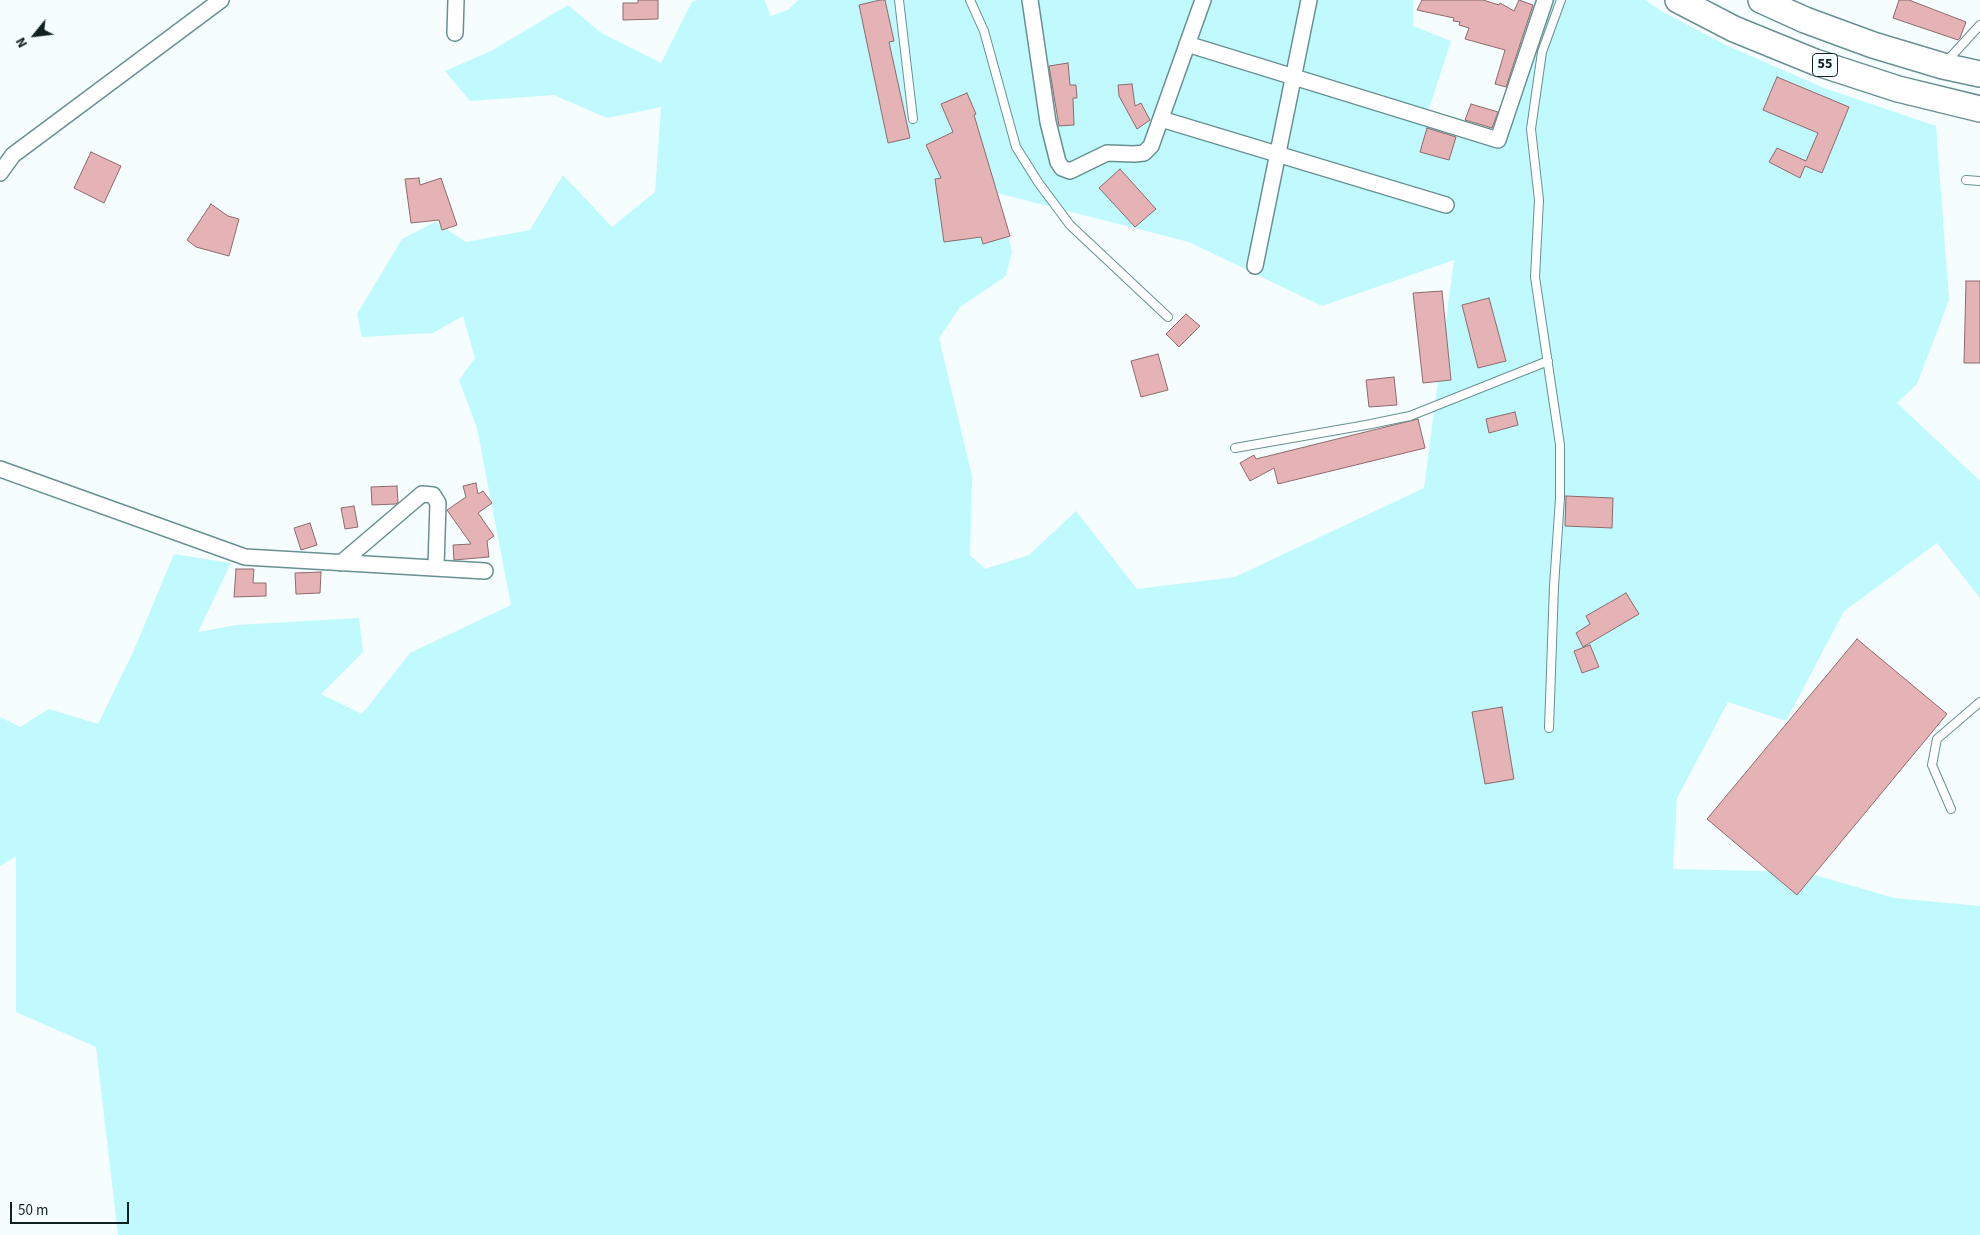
<!DOCTYPE html>
<html>
<head>
<meta charset="utf-8">
<style>
	body { margin:0 }
	#map { position:relative; width:1980px; height:1235px; overflow:hidden; background:#f5fdfe; font-family:"Source Sans 3",sans-serif }
	canvas { display:block }
	.north { position:absolute; left:10px; top:10px; width:50px; height:50px; -webkit-text-stroke:4px #f5fdfe; paint-order:stroke; rotate:241deg; font-size:14px; font-weight:700; line-height:20px; text-align:center; color:#112122 }
	.north::after { content:''; display:block; margin:auto; width:18px; height:22px; background:#112122; clip-path:polygon(50% 0,100% 100%,50% 72%,0 100%) }
	.scale { position:absolute; left:10px; top:1202px; width:119px; height:22px; box-sizing:border-box; border:2px solid #112122; border-top:0; padding-left:6px; font-size:15px; line-height:18px; white-space:nowrap; color:#112122; -webkit-text-stroke:4px #f5fdfe; paint-order:stroke }
</style>
</head>
<body>
<div id="map">
<canvas width="1980" height="1235"></canvas>
<div class="north">N</div>
<div class="scale">50 m</div>
</div>
<script>
const context = document.querySelector('canvas').getContext('2d');
context.lineJoin = 'round';
function fill(path, color) { context.fillStyle = color; context.fill(path, 'evenodd'); }
const poly = rows => new Path2D(rows.map(r => 'M' + r).join(''));
function strokePath(path, color, width, dash) { context.strokeStyle = color; context.lineWidth = width; context.lineCap = dash ? 'butt' : 'round'; context.setLineDash(dash || []); context.stroke(path); }
function drawText(font, color, halo, rows, align = 'center') {
  context.font = font + ' "Source Sans 3",sans-serif'; context.lineWidth = 5; context.setLineDash([]); context.textBaseline = 'middle'; context.strokeStyle = halo; context.fillStyle = color; for (const [text, x, y, turn = 0] of rows) {
    context.save(); context.translate(x, y); context.rotate((+turn || 0) * Math.PI / 180); context.textAlign = isNaN(turn) ? turn : align; if (halo) context.strokeText(text, 0, 0); context.fillText(text, 0, 0); context.restore();
  }
}
fill(poly([
	[698,0,765,0,770,16,788,10,798,0,1413,0,1413,26,1451,41,1428,112,1493,135,1535,0,1645,0,1663,12,1728,46,1824,88,1936,126,1949,300,1917,384,1897,403,1980,481,1980,598,1937,543,1844,611,1786,721,1728,702,1677,798,1673,869,1805,872,1894,898,1980,906,1980,1235,118,1235,96,1047,16,1012,16,856,0,866,0,717,20,727,49,709,98,724,134,650,174,554,231,563,198,632,237,625,359,618,363,652,321,694,362,714,410,653,511,605,477,428,459,380,475,358,463,316,433,333,362,337,357,314,402,239,435,222,466,242,530,230,563,175,612,227,655,192,661,107,607,118,554,95,470,101,445,71,491,51,568,5,601,33,661,63,692,2],
	[997,193,1189,242,1322,306,1454,260,1424,488,1235,577,1137,589,1076,511,1029,555,985,569,970,555,972,476,939,338,960,307,1006,276,1012,251]
]), '#c0fafe');
const building = poly([
	[638,0,658,0,658,19,623,20,623,3,638,3,638,0],
	[880,0,885,0,894,41,889,42,910,138,888,143,859,5,880,0],
	[1422,0,1483,0,1499,5,1500,3,1514,11,1519,0,1533,5,1506,87,1495,84,1505,50,1465,39,1469,28,1459,25,1460,22,1453,21,1454,18,1417,10,1422,0],
	[1899,0,1909,0,1966,22,1960,38,1958,40,1893,18,1899,0],
	[1068,63,1070,85,1076,85,1077,98,1073,98,1074,125,1059,126,1049,66,1068,63],
	[1777,77,1849,107,1822,173,1805,166,1800,178,1769,162,1777,148,1806,161,1818,133,1763,110,1777,77],
	[1132,84,1135,106,1141,103,1150,120,1137,129,1119,96,1118,85,1132,84],
	[967,93,976,114,974,115,1010,236,983,244,981,237,944,242,935,179,941,178,926,145,953,132,941,104,967,93],
	[1471,104,1498,112,1492,128,1465,120,1471,104],
	[1427,128,1456,137,1449,160,1420,152,1427,128],
	[91,152,121,166,104,203,74,188,91,152],
	[1120,169,1156,209,1135,227,1099,188,1120,169],
	[419,178,420,185,441,178,457,225,442,230,439,220,411,223,405,179,419,178],
	[211,204,228,216,239,219,229,256,196,247,187,240,211,204],
	[1966,281,1980,281,1980,363,1964,363,1966,281],
	[1442,291,1451,380,1423,383,1413,293,1442,291],
	[1489,298,1506,361,1478,368,1462,305,1489,298],
	[1186,314,1200,326,1179,347,1166,334,1186,314],
	[1158,354,1168,390,1141,397,1131,361,1158,354],
	[1394,377,1397,405,1369,407,1366,380,1394,377],
	[1515,412,1518,425,1489,433,1486,419,1515,412],
	[1418,419,1425,448,1278,484,1274,468,1250,481,1240,463,1254,455,1256,459,1418,419],
	[476,483,478,494,483,491,492,503,478,513,494,536,487,541,489,557,454,560,453,545,471,544,447,510,466,497,463,486,476,483],
	[397,486,398,502,396,504,372,505,371,487,397,486],
	[1566,496,1613,498,1612,528,1565,526,1566,496],
	[354,506,358,527,345,529,341,508,354,506],
	[310,523,317,545,301,550,294,528,310,523],
	[236,569,254,569,253,583,266,583,266,596,234,597,236,569],
	[321,572,320,593,296,594,295,573,321,572],
	[1626,593,1639,614,1583,647,1576,633,1590,624,1586,616,1626,593],
	[1857,639,1947,714,1797,895,1707,819,1857,639],
	[1590,645,1599,667,1582,673,1574,651,1590,645],
	[1502,707,1514,779,1485,784,1472,712,1502,707]
]);
fill(building, '#e5b2b5');
strokePath(building, '#8d6b6d', 1);
const service = poly([
	[899,0,913,119],
	[970,0,984,31,1016,147,1038,182,1070,225,1168,317],
	[1946,62,1980,25],
	[1966,180,1980,181],
	[1235,448,1366,425,1410,416,1548,361],
	[1549,728,1554,586,1560,498,1560,445,1535,277,1539,200,1531,129,1542,52,1561,0],
	[1951,809,1932,765,1937,739,1980,702]
]);
const minor = poly([
	[1030,0,1048,122,1058,162,1062,168,1070,171,1107,153,1134,154,1144,153,1151,146,1203,0],
	[455,33,456,0],
	[1187,44,1498,140,1545,0],
	[1161,119,1446,205],
	[0,173,13,155,221,0],
	[1255,266,1309,0],
	[0,469,245,557,485,571],
	[341,563,422,494,433,495,438,503,436,567]
]);
const trunk = poly([
	[1678,0,1734,29,1815,62,1898,89,1980,109],
	[1761,0,1805,20,1873,45,1943,66,1980,74]
]);
strokePath(service, '#689092', 10);
strokePath(minor, '#689092', 18);
strokePath(trunk, '#689092', 28);
strokePath(service, '#fff', 8);
strokePath(minor, '#fff', 15);
strokePath(trunk, '#fff', 25);
for (const [x, y, w] of [
	[1825,65,25]
]) { const box = new Path2D(); box.roundRect(x - w / 2, y - 11.5, w, 23, 4); context.fillStyle = '#f5fdfe'; context.fill(box); strokePath(box, '#112122', 1); }
drawText('bold 14px', '#112122', null, [
	["55",1825,65]
]);
</script>
</body>
</html>
